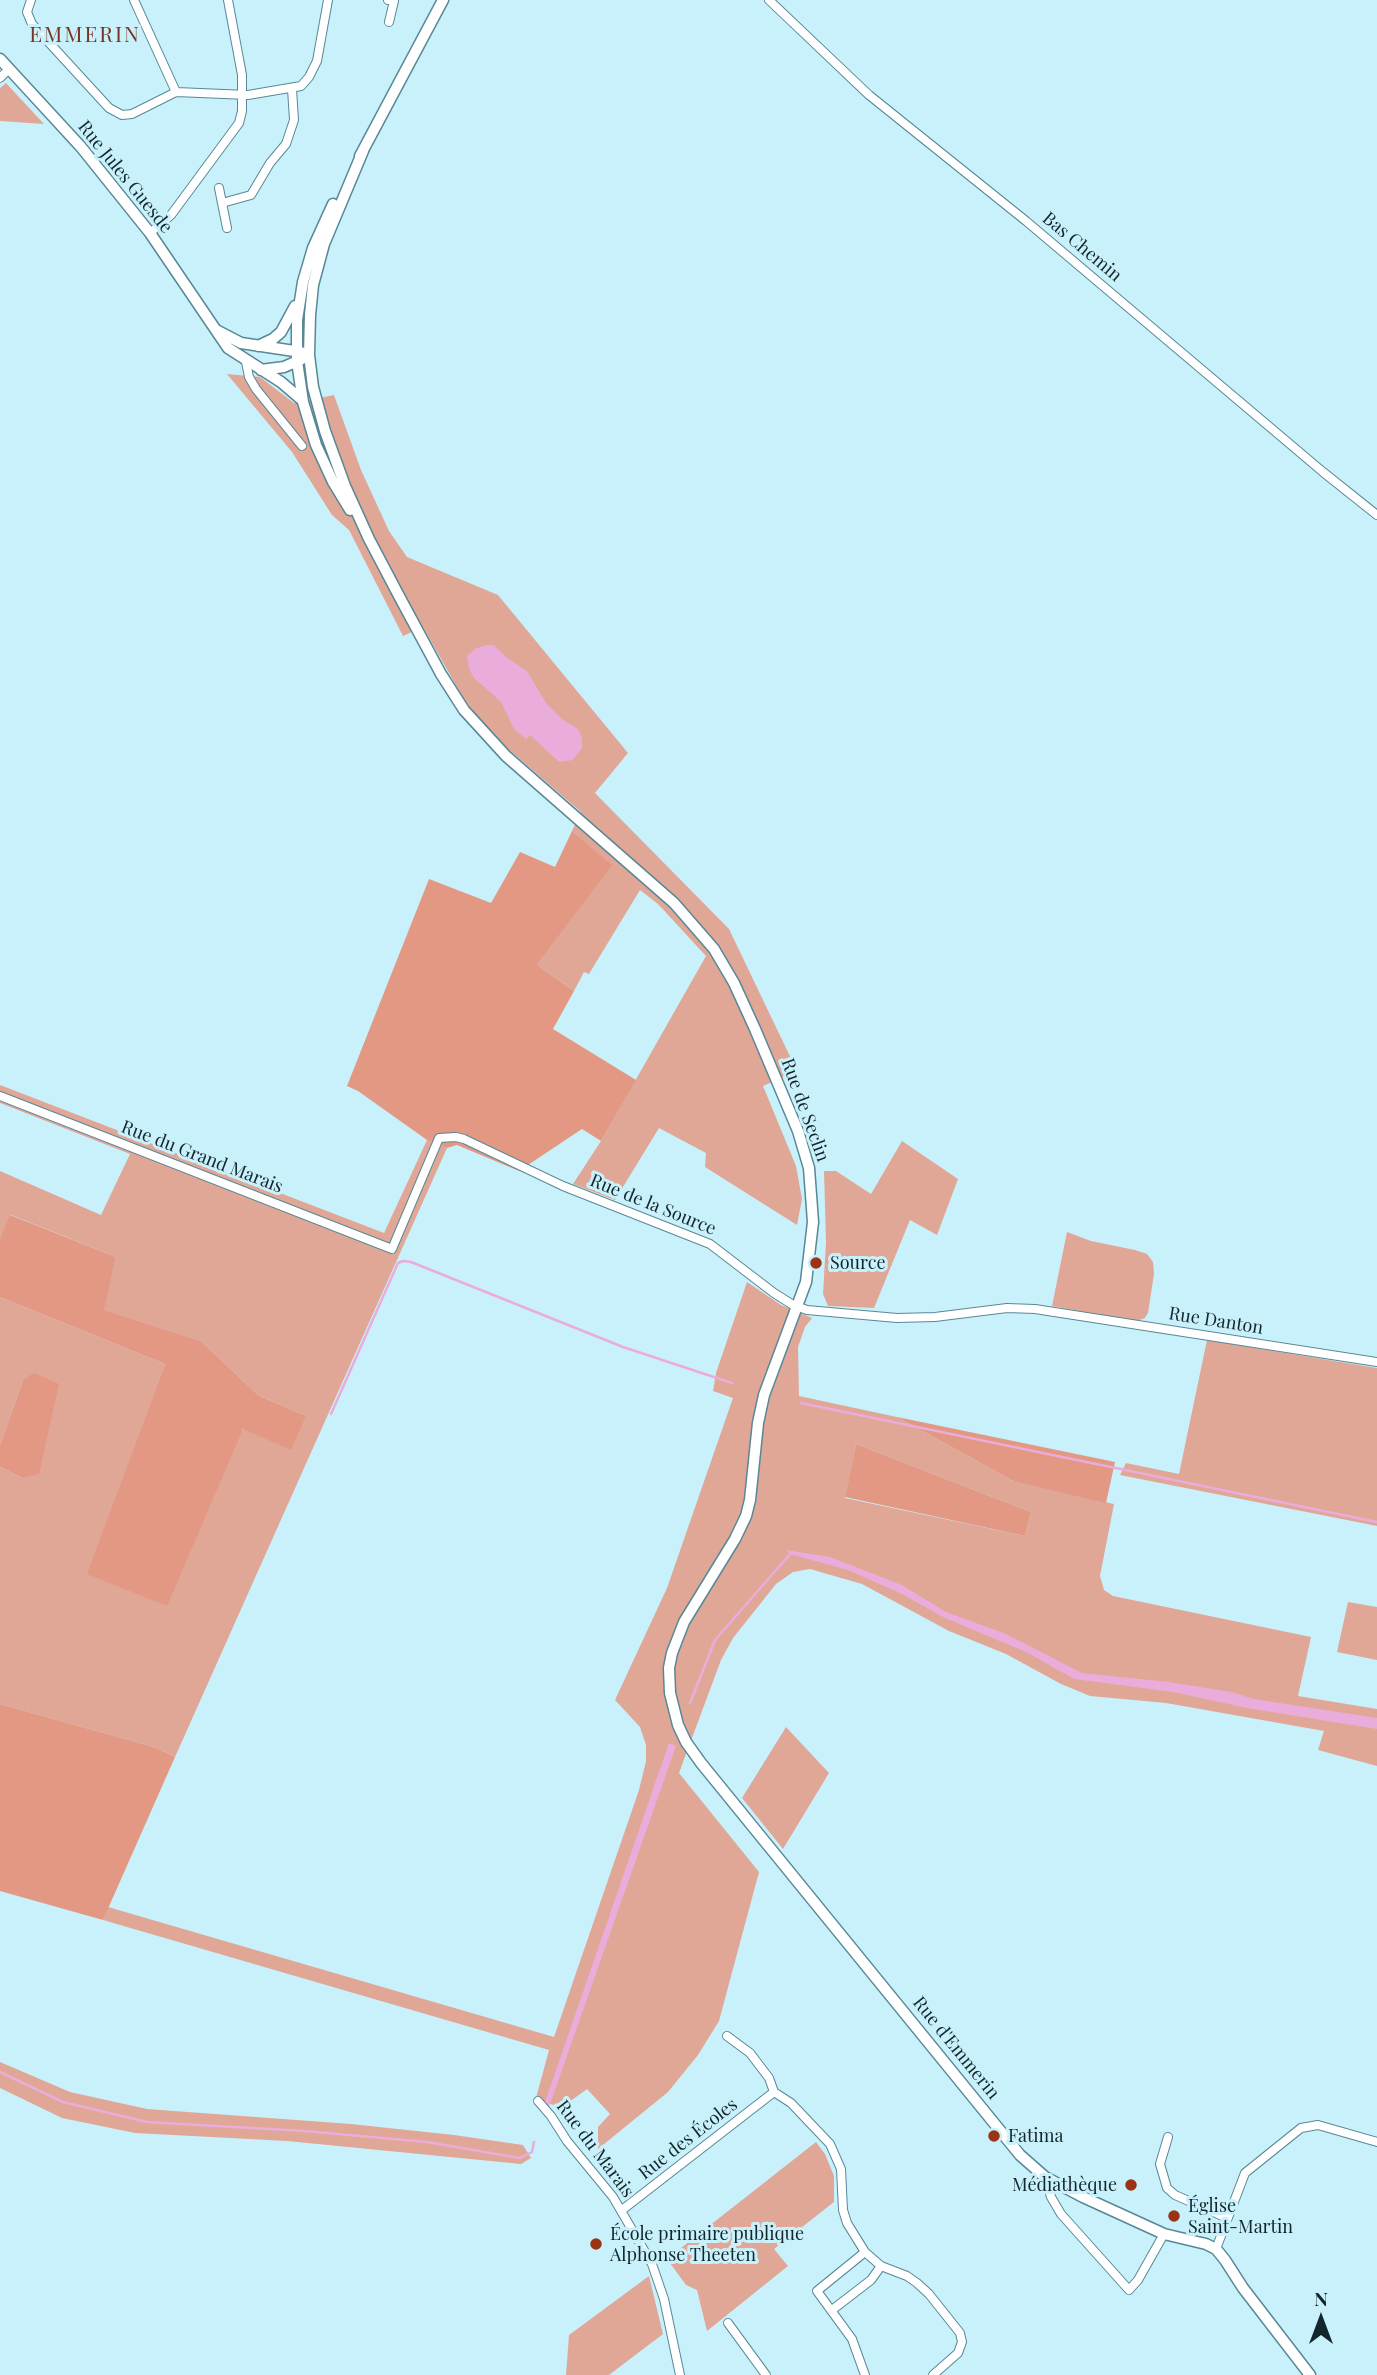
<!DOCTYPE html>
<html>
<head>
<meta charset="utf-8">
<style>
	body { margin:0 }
	#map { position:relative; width:1377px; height:2375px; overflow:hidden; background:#c9f1fc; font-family:"Playfair Display",serif }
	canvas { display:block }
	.north { position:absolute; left:1286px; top:2284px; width:70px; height:70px; -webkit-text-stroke:5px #c9f1fc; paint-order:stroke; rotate:0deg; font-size:19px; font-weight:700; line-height:28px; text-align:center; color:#12262b }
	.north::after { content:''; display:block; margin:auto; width:24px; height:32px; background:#12262b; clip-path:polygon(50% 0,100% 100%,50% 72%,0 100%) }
</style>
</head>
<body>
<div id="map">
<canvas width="1377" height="2375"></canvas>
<div class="north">N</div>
</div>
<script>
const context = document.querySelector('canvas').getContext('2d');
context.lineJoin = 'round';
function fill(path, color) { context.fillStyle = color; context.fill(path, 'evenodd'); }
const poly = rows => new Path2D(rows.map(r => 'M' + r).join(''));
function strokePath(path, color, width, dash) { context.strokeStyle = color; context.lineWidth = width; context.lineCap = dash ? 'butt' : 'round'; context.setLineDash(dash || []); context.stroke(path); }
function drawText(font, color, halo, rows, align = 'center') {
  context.font = font + ' "Playfair Display",serif'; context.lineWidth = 6; context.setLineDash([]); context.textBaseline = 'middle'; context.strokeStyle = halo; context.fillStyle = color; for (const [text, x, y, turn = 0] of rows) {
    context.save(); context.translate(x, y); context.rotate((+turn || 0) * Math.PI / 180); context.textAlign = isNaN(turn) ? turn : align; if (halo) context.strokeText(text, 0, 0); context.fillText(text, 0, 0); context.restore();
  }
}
fill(poly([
	[6,83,44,124,0,121,0,88],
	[227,374,260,377,294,403,334,395,361,470,389,531,407,557,498,595,628,753,595,793,729,929,797,1071,763,1086,796,1166,802,1199,797,1225,705,1167,706,1153,659,1128,615,1200,573,1184,601,1141,706,956,658,904,640,890,589,974,584,972,574,991,537,965,611,865,572,831,581,812,499,741,477,717,462,696,423,627,403,636,349,530,332,515,292,452],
	[0,1085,384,1233,427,1140,447,1148,175,1757,154,1747,0,1704,0,1467,22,1478,23,1380,0,1445,0,1297,165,1364,88,1574,244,1429,306,1416,258,1395,201,1341,103,1310,116,1257,11,1215,0,1238,0,1171,101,1215,130,1154,0,1103],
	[902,1141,958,1179,937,1235,910,1220,874,1308,828,1306,823,1294,826,1242,824,1171,836,1171,871,1194],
	[1067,1232,1091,1241,1135,1250,1147,1254,1153,1262,1154,1274,1148,1313,1145,1318,1137,1321,1127,1320,1052,1306],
	[747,1282,781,1305,812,1318,805,1327,798,1347,799,1396,897,1417,1015,1482,1114,1504,1100,1576,1104,1590,1113,1596,1311,1637,1298,1696,1377,1709,1377,1766,1318,1750,1324,1731,1166,1703,1090,1696,1061,1684,1006,1654,949,1631,862,1584,810,1569,793,1572,776,1584,733,1638,721,1660,679,1773,759,1872,719,2021,698,2055,668,2092,598,2149,598,2127,610,2114,587,2089,565,2105,553,2105,536,2098,549,2050,103,1920,108,1907,554,2037,639,1790,646,1761,646,1745,640,1727,615,1700,667,1588,733,1398,713,1391,716,1373],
	[856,1444,1031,1512,1025,1536,845,1498],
	[1207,1340,1377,1368,1377,1526,1120,1475,1126,1463,1179,1474],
	[1348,1602,1377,1607,1377,1660,1337,1652],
	[786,1727,829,1773,783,1849,742,1798],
	[0,2062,70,2092,147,2109,351,2124,454,2135,523,2145,531,2158,521,2164,287,2141,135,2133,62,2118,0,2088],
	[816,2142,825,2154,834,2176,834,2202,774,2249,788,2266,707,2331,697,2290,686,2285,667,2259],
	[649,2276,663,2334,609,2375,566,2375,569,2335]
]), '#e0a797');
fill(poly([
	[572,831,612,865,537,965,574,991,553,1029,636,1080,601,1141,582,1129,519,1171,457,1145,447,1148,427,1140,358,1091,347,1086,429,879,491,903,520,852,555,867],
	[10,1215,116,1257,104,1310,201,1341,258,1395,306,1416,291,1450,243,1429,167,1606,87,1574,165,1364,0,1297,0,1238],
	[34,1373,59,1384,39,1474,22,1478,0,1467,0,1445,23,1380],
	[897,1417,1115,1462,1106,1503,1015,1482],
	[856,1444,1031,1512,1025,1536,845,1497],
	[0,1704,154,1747,175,1757,103,1920,0,1891]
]), '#e29883');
fill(poly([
	[486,645,494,645,507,658,527,671,546,703,562,719,578,729,582,738,582,748,573,760,559,762,530,735,526,739,514,729,501,702,474,678,469,669,467,656,475,649],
	[786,1550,830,1557,902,1585,946,1612,1006,1634,1082,1673,1169,1682,1231,1692,1254,1699,1377,1718,1377,1729,1247,1708,1173,1692,1074,1679,1028,1653,945,1618,902,1594,848,1570,790,1554],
	[669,1743,676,1746,549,2107,545,2102]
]), '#eaacda');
strokePath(poly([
	[801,1403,1377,1522],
	[331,1414,398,1263,403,1261,411,1262,623,1347,732,1383],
	[690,1703,715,1640,791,1553,793,1554],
	[0,2072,63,2102,147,2122,304,2131,427,2142,520,2158,532,2152,534,2142]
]), '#eaacda', 2.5);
const street = poly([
	[31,0,27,12,32,24,109,108,122,115,132,114,176,92,248,95,301,86,309,77,317,61,328,0],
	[134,0,176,92],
	[388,0,394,1,389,22],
	[769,0,869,95,1026,221,1323,472,1377,515],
	[0,78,9,69],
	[219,188,227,228],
	[222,203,251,195,270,163,286,144,294,120,292,89],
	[150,233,171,215,239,123,242,111,242,75,228,0],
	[246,362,249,377,256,389,302,446],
	[0,1096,392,1249,439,1138,456,1137,464,1139,563,1186,710,1244,774,1293,793,1305,807,1310,897,1318,935,1317,1007,1308,1035,1309,1377,1362],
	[727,2036,750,2053,769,2078,774,2092,791,2103,830,2144,841,2169,843,2210,847,2223,865,2252,881,2266,907,2276,917,2283,929,2294,960,2333,962,2342,958,2353,933,2375],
	[538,2101,551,2116,567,2141,613,2197,652,2264,664,2299,680,2375],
	[1168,2137,1160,2164,1167,2188,1175,2195,1227,2218],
	[1045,2177,1051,2197,1061,2214,1129,2290,1138,2280,1164,2234],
	[622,2210,774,2092],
	[1216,2249,1245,2173,1301,2128,1318,2125,1377,2142],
	[832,2310,871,2280,881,2266],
	[728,2323,766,2375],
	[865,2375,852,2339,817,2291,865,2252]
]);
const secondary = poly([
	[0,59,81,147,150,233,228,348,281,382,302,400],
	[363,151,324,244,313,285,310,315,309,355,313,387,325,431,345,486,369,539,399,596,441,674,464,710,506,756,674,903,714,949,734,983,755,1029,798,1131,809,1168,813,1222,806,1282,764,1395,758,1423,750,1500,746,1516,735,1539,684,1622,672,1653,669,1668,670,1693,678,1725,686,1742,701,1763,1020,2155,1045,2177,1083,2197,1164,2234,1206,2244,1216,2249,1225,2260,1243,2288,1310,2375],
	[360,156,443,0],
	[333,204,313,248,303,282,297,320,297,361,303,402,316,445,333,482,350,510],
	[216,330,241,343,301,352],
	[258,346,273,339,281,332,295,306],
	[261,370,284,367,302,359]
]);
strokePath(street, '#588895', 10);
strokePath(secondary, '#588895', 13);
strokePath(street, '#fff', 8);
strokePath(secondary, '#fff', 10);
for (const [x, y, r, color] of [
	[816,1263,7,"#9b3415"],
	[994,2136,7,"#9b3415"],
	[1131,2185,7,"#9b3415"],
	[1174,2216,7,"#9b3415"],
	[596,2244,7,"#9b3415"]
]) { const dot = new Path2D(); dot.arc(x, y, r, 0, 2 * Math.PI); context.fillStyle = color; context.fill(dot); strokePath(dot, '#c9f1fc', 2.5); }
drawText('18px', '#12262b', '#c9f1fc', [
	["Rue Jules Guesde",125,177,51],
	["Bas Chemin",1082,247,40],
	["Rue de Seclin",805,1110,70],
	["Rue du Grand Marais",202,1157,21],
	["Rue de la Source",653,1205,22],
	["Rue Danton",1216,1321,9],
	["Rue d'Emmerin",956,2048,51],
	["Rue des Écoles",688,2139,-38],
	["Rue du Marais",595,2149,53]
]);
drawText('18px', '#12262b', '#c9f1fc', [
	["Source",830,1263],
	["Fatima",1008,2136],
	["Médiathèque",1117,2185,"right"],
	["Église",1188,2206],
	["Saint-Martin",1188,2227],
	["École primaire publique",610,2234],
	["Alphonse Theeten",610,2255]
], 'left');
context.letterSpacing = '2px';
drawText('21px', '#783421', '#c9f1fc', [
	["EMMERIN",85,35]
]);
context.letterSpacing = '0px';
</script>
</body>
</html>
